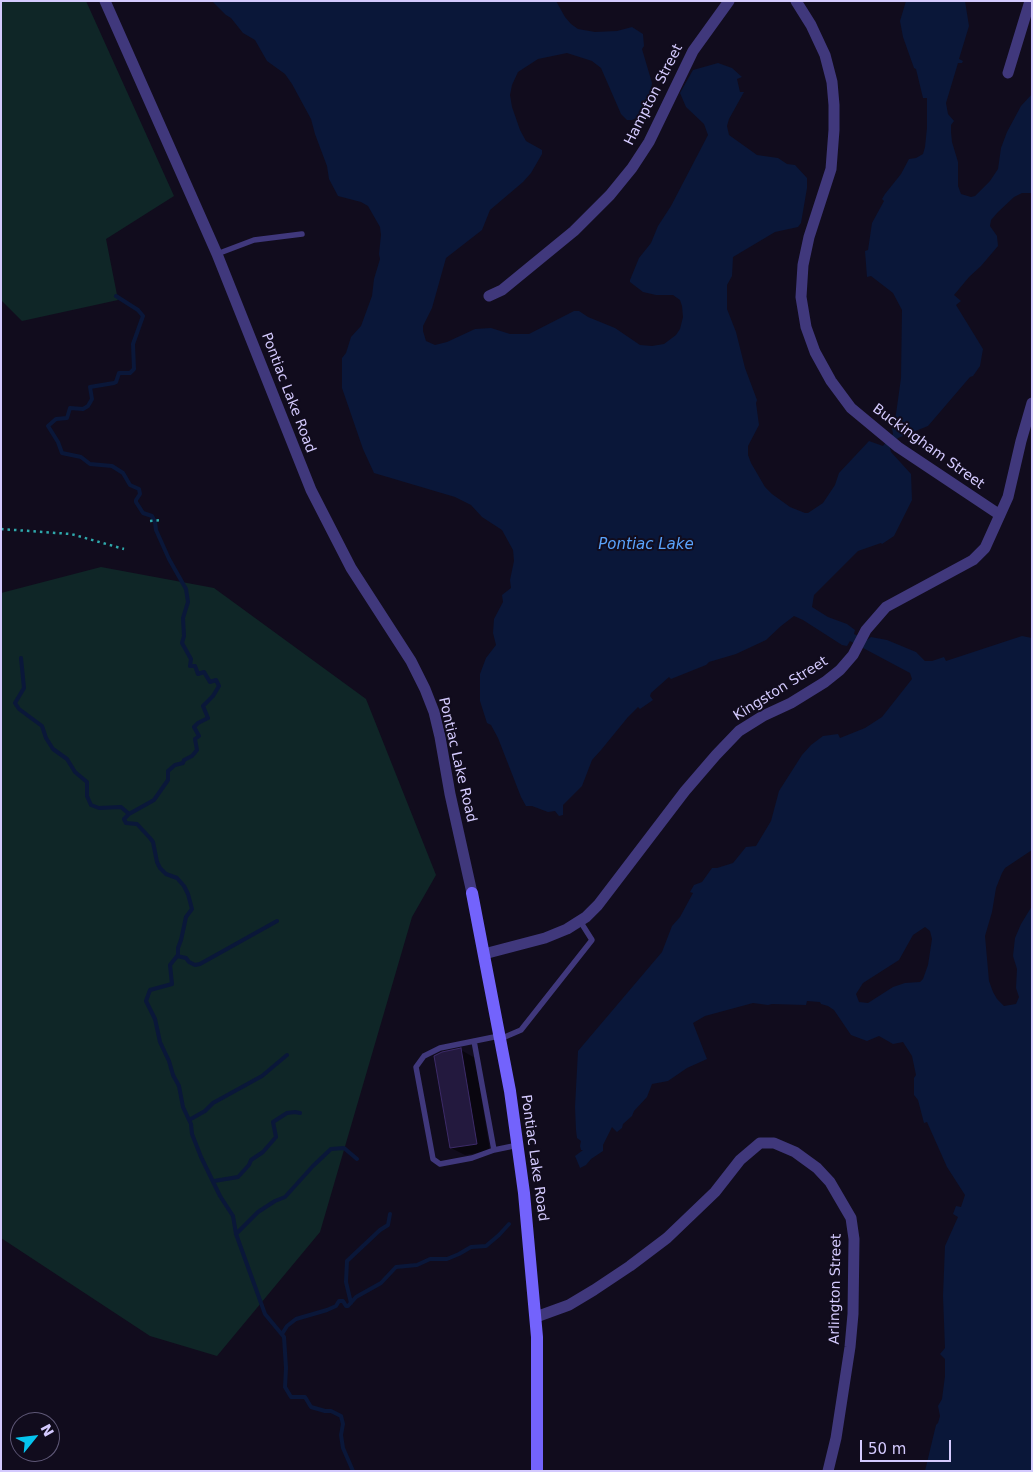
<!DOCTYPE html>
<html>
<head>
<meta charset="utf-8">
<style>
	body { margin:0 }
	#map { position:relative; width:1033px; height:1472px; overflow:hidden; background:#110c1d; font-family:"DejaVu Sans",sans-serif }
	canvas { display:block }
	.frame { position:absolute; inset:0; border:2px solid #d4cafe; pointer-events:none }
	.north { position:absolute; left:10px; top:1412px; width:50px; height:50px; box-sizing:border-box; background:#110c1d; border:1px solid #5f5877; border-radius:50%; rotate:61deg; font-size:14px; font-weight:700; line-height:20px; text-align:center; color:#d4cafe }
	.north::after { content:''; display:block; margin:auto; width:18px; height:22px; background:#05c4ee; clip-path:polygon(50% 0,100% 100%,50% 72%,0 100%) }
	.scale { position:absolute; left:860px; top:1440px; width:91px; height:22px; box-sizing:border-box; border:2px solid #d4cafe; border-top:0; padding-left:6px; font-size:15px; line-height:18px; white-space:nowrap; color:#d4cafe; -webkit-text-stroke:4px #110c1d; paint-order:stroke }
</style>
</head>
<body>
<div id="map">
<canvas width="1033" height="1472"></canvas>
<div class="frame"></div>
<div class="north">N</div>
<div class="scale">50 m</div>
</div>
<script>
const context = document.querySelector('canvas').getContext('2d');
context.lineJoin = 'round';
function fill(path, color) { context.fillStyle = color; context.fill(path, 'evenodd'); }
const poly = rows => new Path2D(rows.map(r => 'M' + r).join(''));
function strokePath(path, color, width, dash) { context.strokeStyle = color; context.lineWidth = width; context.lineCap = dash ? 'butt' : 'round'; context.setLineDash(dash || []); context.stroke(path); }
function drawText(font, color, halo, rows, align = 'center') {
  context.font = font + ' "DejaVu Sans",sans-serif'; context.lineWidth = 4; context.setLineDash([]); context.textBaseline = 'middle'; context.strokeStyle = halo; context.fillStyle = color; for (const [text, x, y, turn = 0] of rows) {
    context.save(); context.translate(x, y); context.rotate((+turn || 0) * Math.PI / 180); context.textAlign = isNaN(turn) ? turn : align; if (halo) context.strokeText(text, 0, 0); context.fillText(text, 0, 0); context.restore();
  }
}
fill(poly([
	[1,1,86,1,174,196,106,239,118,300,22,321,1,300],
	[101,567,214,588,366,699,436,875,412,917,320,1232,217,1356,150,1336,1,1238,1,593]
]), '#0f2627');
fill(poly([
	[212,1,556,1,565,17,571,24,578,29,595,32,617,31,632,27,643,34,644,46,642,49,652,83,649,104,651,106,646,113,632,120,627,120,621,114,601,68,592,61,567,53,538,59,518,72,512,85,510,95,512,107,520,130,526,141,542,150,542,154,531,173,523,182,490,210,482,230,446,258,432,308,423,326,423,331,426,341,435,345,447,342,475,329,491,328,510,334,529,334,574,311,579,311,588,317,615,328,640,345,652,346,664,344,676,335,680,329,683,317,682,306,680,300,673,295,656,295,643,292,630,282,630,280,639,258,651,243,658,226,671,206,708,135,704,124,686,107,680,93,693,70,718,63,732,68,742,77,737,79,740,92,744,92,729,119,727,126,729,135,757,155,778,158,787,164,795,165,807,178,807,188,801,223,798,227,775,232,733,257,732,276,727,285,727,309,736,332,745,368,757,400,756,403,759,425,748,446,748,455,751,463,765,487,772,494,790,507,805,513,808,513,823,503,835,485,839,473,869,441,883,446,893,434,892,428,896,414,901,378,902,310,893,293,871,276,867,277,865,251,868,250,872,223,884,201,882,199,885,194,901,174,909,159,916,158,923,154,925,147,927,128,927,98,923,98,916,69,914,68,903,37,900,21,906,1,965,1,969,26,959,59,963,61,962,63,958,63,946,103,948,114,954,121,951,125,951,132,952,142,958,162,958,186,961,194,971,197,975,196,990,181,998,169,1001,148,1007,132,1021,106,1032,94,1032,193,1022,193,1014,197,998,212,991,220,990,226,997,236,998,246,981,266,969,277,954,295,961,301,956,305,983,349,980,366,973,376,970,377,928,426,898,438,890,448,891,452,911,474,912,500,894,536,882,544,881,543,858,551,814,595,812,607,828,617,847,624,855,630,854,634,867,640,871,637,887,640,916,652,925,661,932,661,944,657,946,661,1022,636,1032,638,1032,850,1005,868,1002,873,996,888,992,912,985,936,989,981,993,992,997,999,1004,1006,1016,1004,1019,997,1016,988,1017,969,1013,956,1015,938,1021,924,1032,906,1032,1471,925,1471,936,1425,938,1423,940,1416,938,1406,942,1399,945,1376,945,1359,940,1354,945,1348,943,1296,945,1246,958,1217,953,1214,956,1206,961,1207,965,1195,947,1167,927,1122,924,1123,918,1100,914,1095,914,1078,916,1075,912,1056,903,1042,893,1044,879,1036,867,1041,851,1035,834,1010,828,1006,821,1004,820,1002,807,1001,806,1005,772,1004,768,1005,753,1003,705,1016,693,1023,707,1059,687,1068,668,1081,652,1084,647,1097,634,1111,632,1116,623,1124,622,1128,617,1132,612,1127,603,1145,603,1151,591,1159,586,1165,580,1168,575,1156,583,1150,581,1150,580,1146,581,1141,577,1138,576,1130,575,1107,578,1051,662,952,672,926,680,917,693,893,690,892,694,885,702,882,712,868,717,868,733,863,746,847,756,846,771,821,779,791,802,755,811,745,823,736,838,734,840,738,865,728,882,717,912,679,910,673,850,641,847,646,842,645,803,620,794,616,781,626,766,640,736,654,709,662,706,665,671,679,669,677,651,693,650,696,653,700,640,709,638,707,628,717,601,750,592,760,582,786,563,805,563,815,559,816,555,811,548,812,532,806,526,806,521,797,498,738,491,725,487,723,480,701,480,674,486,658,496,645,493,633,494,619,503,602,502,595,511,588,510,580,514,561,513,550,502,530,482,517,471,505,455,497,374,473,363,449,342,388,342,358,346,353,351,337,361,326,372,296,374,279,380,259,379,254,381,235,380,227,368,206,361,202,338,196,329,179,327,166,315,134,311,119,292,84,285,74,267,61,255,40,243,33,231,18,226,15],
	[925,927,930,931,932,939,928,965,923,979,920,982,905,983,893,987,868,1003,859,1002,856,994,863,983,899,960,913,935]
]), '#0a1739');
fill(poly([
	[461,1050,475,1058,490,1151,465,1155,451,1148]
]), '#0007');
strokePath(poly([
	[116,296,138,310,143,316,133,344,134,369,130,373,119,373,116,382,114,383,90,387,92,399,88,406,83,409,70,408,67,418,56,419,48,426,58,442,62,453,81,457,90,464,112,466,123,473,130,485,139,489,140,494,136,500,136,502,143,513,152,516,155,522,156,530,169,559,186,589,188,602,183,618,184,636,182,643,191,659,190,666,195,666,198,674,204,672,210,682,216,680,219,686,213,696,203,706,208,718,198,723,194,727,199,736,195,739,197,750,192,756,184,760,183,763,175,765,168,771,168,780,154,800,129,814,124,819,126,823,137,824,150,838,153,842,157,862,160,868,166,874,177,878,184,886,188,894,192,909,186,917,181,940,178,948,178,955,170,965,172,984,150,990,146,1001,155,1019,160,1042,169,1061,173,1075,179,1086,183,1107,191,1124,192,1134,201,1157,220,1196,233,1216,236,1234,265,1314,284,1337,286,1368,285,1387,291,1397,305,1397,311,1407,325,1411,331,1411,341,1416,343,1424,341,1435,343,1448,353,1471],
	[21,658,24,688,15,703,19,709,42,726,46,738,53,749,67,759,75,772,87,782,87,796,91,805,99,808,121,807,129,814],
	[177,956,186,958,189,962,195,965,200,964,277,921],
	[189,1120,205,1111,213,1103,262,1076,287,1055],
	[214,1181,238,1177,249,1165,251,1160,263,1152,276,1137,273,1122,287,1113,295,1112,300,1113],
	[236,1234,258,1212,275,1201,285,1197,313,1166,331,1149,344,1148,357,1159],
	[351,1303,346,1282,347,1261,380,1230,388,1225,390,1214],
	[282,1334,287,1326,296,1319,327,1310,336,1306,339,1301,343,1301,346,1306,348,1306,356,1297,381,1283,396,1267,417,1265,430,1259,447,1259,459,1254,471,1247,486,1246,499,1235,509,1224]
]), '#0a1739', 4);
const building = poly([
	[461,1048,477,1144,450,1148,434,1056,442,1052,461,1048]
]);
fill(building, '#23193e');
strokePath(building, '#3d2b69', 1);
strokePath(poly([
	[150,521,161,520],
	[1,529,71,534,124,549]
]), '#2fa9ac', 2.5, [2.5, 4]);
strokePath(poly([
	[217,254,254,240,302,234],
	[499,1036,440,1048,424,1056,416,1067,433,1159,440,1164,472,1158,494,1150,518,1145],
	[500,1039,521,1030,592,940,580,921],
	[474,1041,494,1150]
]), '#40387c', 5.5);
strokePath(poly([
	[105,1,217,254,311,490,351,568,411,661,425,689,434,712,440,737,450,794,472,893],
	[796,1,811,25,825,55,832,82,834,105,834,130,831,169,809,237,803,265,801,297,806,327,815,352,831,381,851,408,898,447,1000,515],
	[1008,73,1030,1],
	[489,296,502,290,574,231,610,195,632,168,649,142,693,51,729,1],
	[484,954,545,938,567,929,586,917,598,905,685,791,716,755,739,731,763,716,791,703,825,682,840,670,853,655,866,630,886,607,973,560,985,548,1008,497,1021,441,1032,403],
	[536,1317,569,1305,594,1290,630,1266,667,1238,715,1192,740,1160,760,1143,774,1143,795,1152,817,1168,830,1182,851,1218,854,1239,853,1314,850,1347,836,1438,828,1471]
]), '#40387c', 11);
strokePath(poly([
	[472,893,510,1091,524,1193,537,1337,537,1471]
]), '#7363fc', 12);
drawText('14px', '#d4cafe', '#110c1d', [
	["Hampton Street",654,95,-63],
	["Pontiac Lake Road",288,393,69],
	["Buckingham Street",928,447,36],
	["Kingston Street",781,689,-32],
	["Pontiac Lake Road",457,760,77],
	["Pontiac Lake Road",534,1158,82],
	["Arlington Street",836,1289,-89]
]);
drawText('italic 15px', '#5aa3fc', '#110c1d', [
	["Pontiac Lake",646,545]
]);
</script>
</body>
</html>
